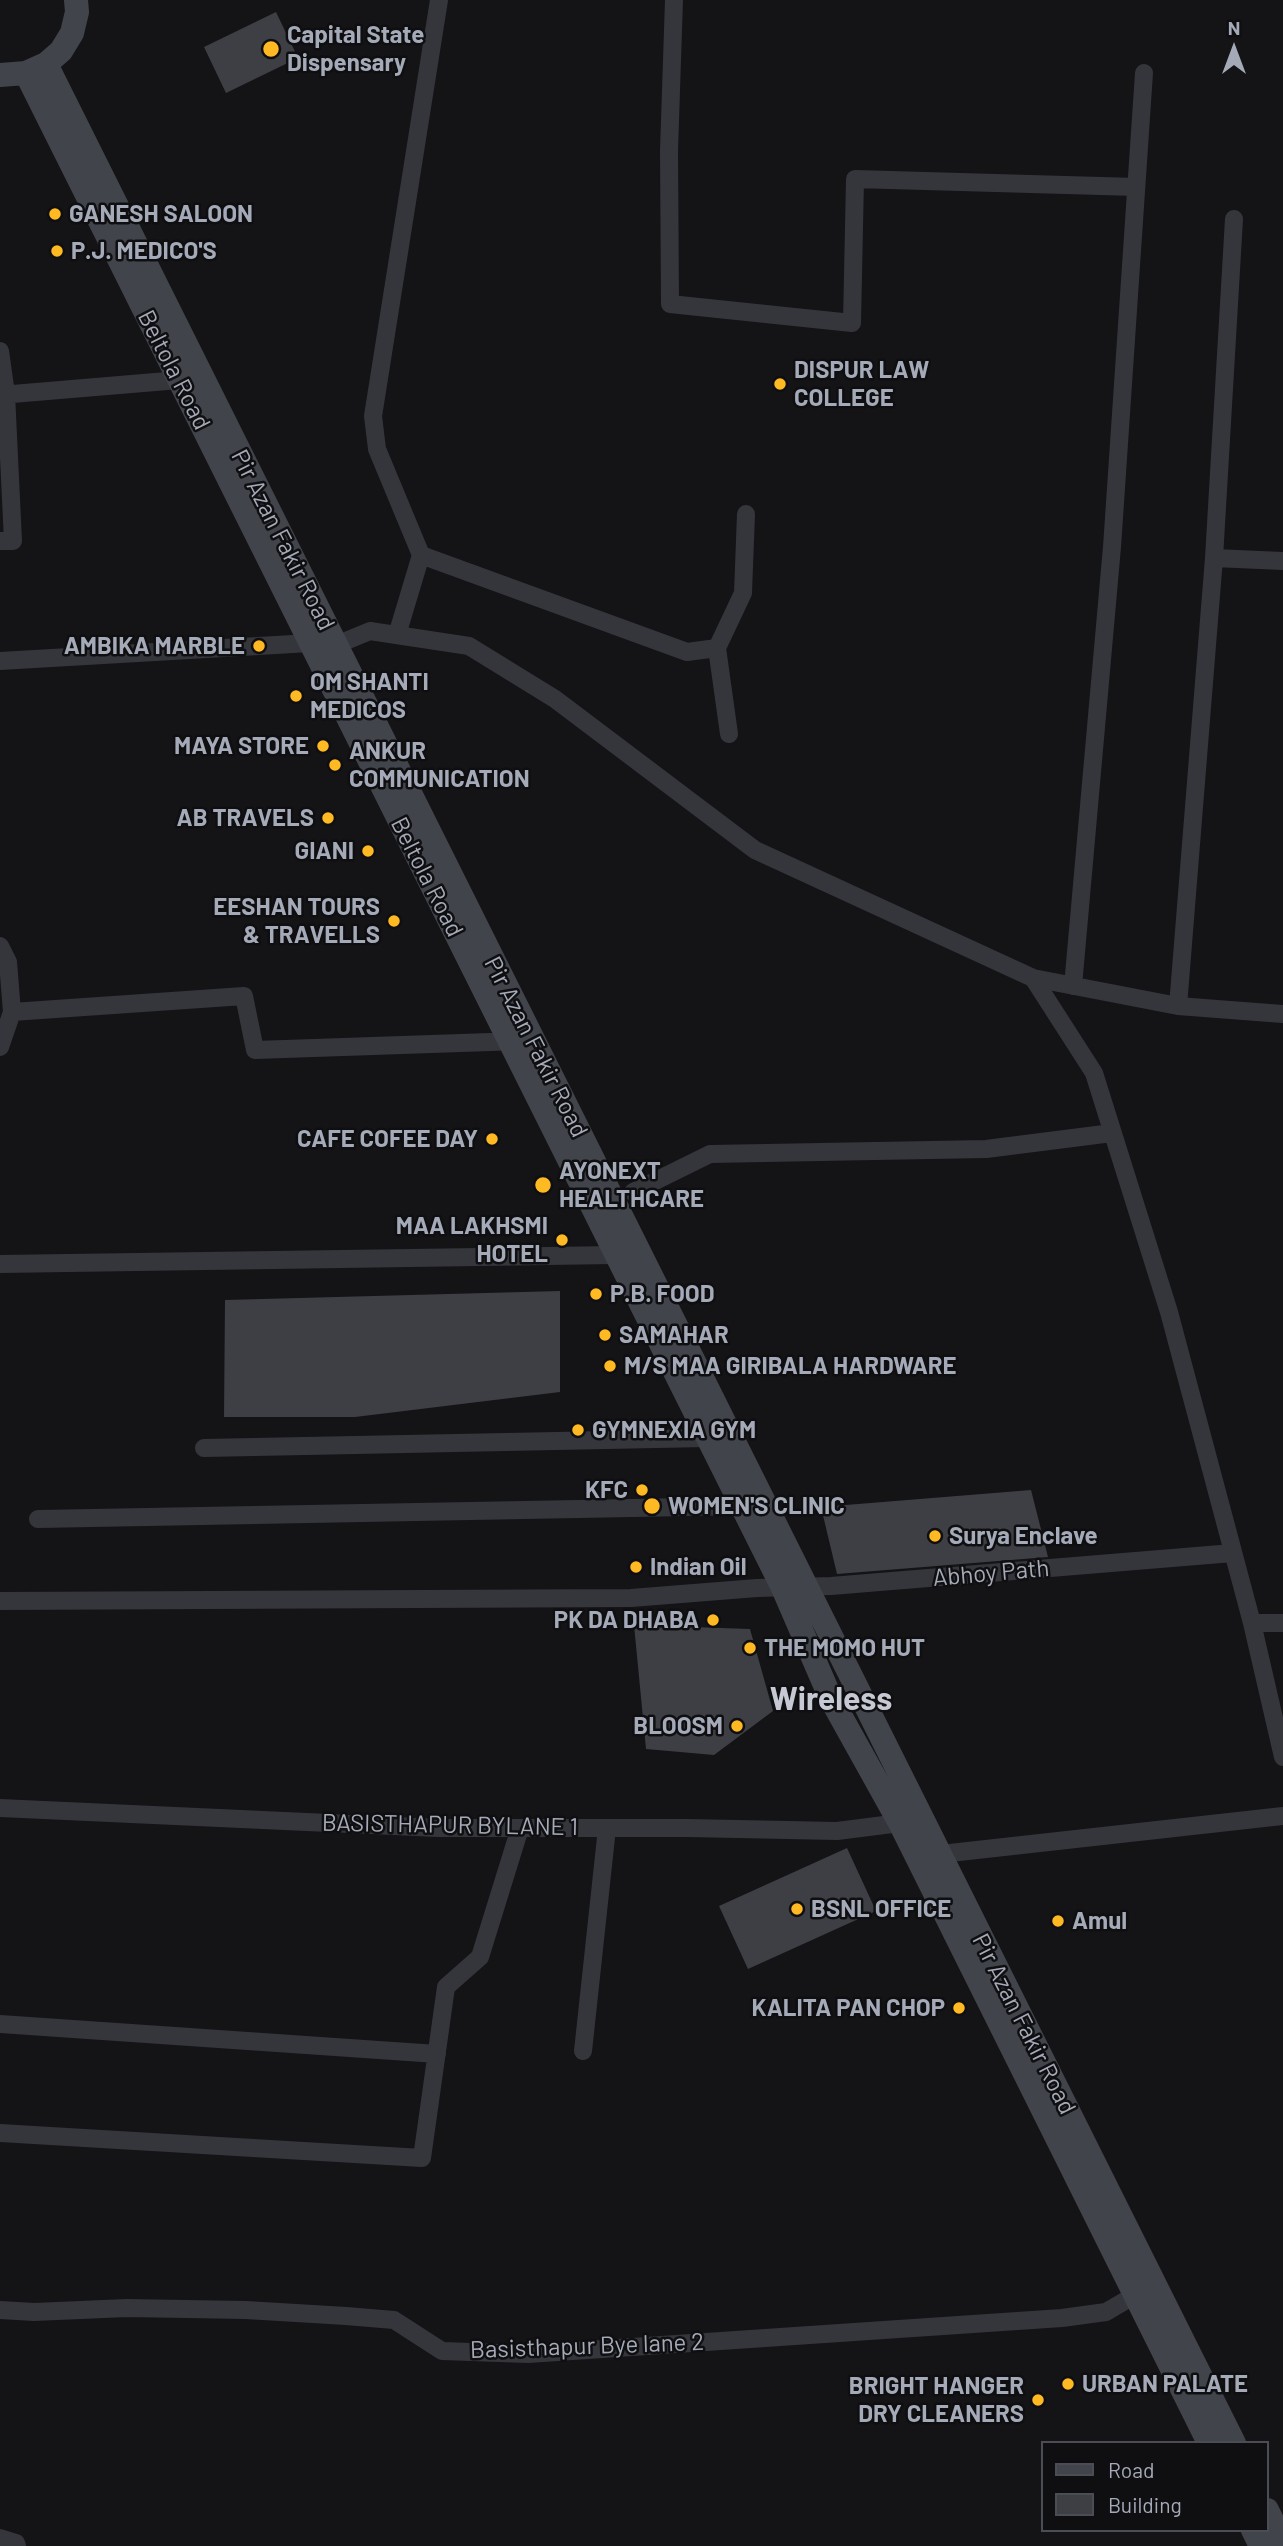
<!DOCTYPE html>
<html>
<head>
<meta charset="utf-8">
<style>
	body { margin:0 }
	#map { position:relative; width:1283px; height:2546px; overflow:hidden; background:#141416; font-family:Barlow,sans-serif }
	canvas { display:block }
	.legend { position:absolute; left:1041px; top:2441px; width:228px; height:91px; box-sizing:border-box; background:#0f0f11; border:2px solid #4b4d54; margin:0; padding:9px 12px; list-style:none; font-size:21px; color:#a4aab8 }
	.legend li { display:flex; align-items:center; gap:14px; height:35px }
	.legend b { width:35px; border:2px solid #4b4d54 }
	.north { position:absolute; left:1199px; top:14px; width:70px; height:70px; -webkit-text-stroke:5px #0f0f11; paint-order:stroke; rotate:0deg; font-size:19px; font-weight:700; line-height:28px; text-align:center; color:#a4aab8 }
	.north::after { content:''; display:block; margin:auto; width:24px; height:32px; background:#a4aab8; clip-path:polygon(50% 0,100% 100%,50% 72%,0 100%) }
</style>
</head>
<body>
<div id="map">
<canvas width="1283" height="2546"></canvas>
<ul class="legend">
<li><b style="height:9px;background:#42444c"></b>Road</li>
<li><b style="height:19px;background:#3e3f44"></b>Building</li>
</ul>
<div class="north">N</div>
</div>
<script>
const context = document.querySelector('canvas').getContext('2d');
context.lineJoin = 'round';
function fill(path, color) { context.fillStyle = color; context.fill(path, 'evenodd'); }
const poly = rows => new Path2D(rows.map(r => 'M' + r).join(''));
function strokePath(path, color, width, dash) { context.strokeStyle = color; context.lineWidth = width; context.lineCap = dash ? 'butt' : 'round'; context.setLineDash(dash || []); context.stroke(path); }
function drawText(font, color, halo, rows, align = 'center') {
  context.font = font + ' Barlow,sans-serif'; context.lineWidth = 5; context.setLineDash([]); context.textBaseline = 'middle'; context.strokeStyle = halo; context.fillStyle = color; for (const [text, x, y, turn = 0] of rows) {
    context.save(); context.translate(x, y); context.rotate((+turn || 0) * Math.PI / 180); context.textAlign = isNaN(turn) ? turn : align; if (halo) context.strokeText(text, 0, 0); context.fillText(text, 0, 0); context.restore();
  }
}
fill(poly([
	[276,12,298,58,226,93,204,47],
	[560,1291,560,1392,355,1417,224,1417,225,1300],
	[1031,1490,1048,1557,837,1574,821,1507],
	[634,1625,750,1629,773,1711,714,1755,646,1749],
	[847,1848,876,1911,748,1969,719,1906]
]), '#3e3f44');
strokePath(poly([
	[674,0,669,151,670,304,852,323,855,179,1136,187],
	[0,351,6,394,13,541,0,541],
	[0,395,179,380],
	[421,555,687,652,717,648,743,593,746,514],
	[1214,558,1283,561],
	[397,635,421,555,377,449,373,416,439,0],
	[336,645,370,631,469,646,555,699,755,850,1033,978,1178,1006,1283,1014],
	[717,648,729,734],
	[0,661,310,643],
	[0,946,8,962,12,1012,0,1047],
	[1033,978,1094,1073,1169,1312,1252,1623,1283,1757],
	[1073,986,1112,547,1144,73],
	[1178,1006,1214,558,1234,219],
	[12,1012,244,996,255,1050,520,1041],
	[633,1192,710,1154,986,1149,1112,1133],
	[0,1264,616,1255],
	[204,1448,707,1438],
	[38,1519,741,1506],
	[0,1601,631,1598,757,1588,831,1586,1233,1553],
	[1252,1623,1283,1623],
	[0,1808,438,1828,687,1828,837,1831,900,1823],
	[932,1855,1283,1816],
	[0,2024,437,2054],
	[583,2051,607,1828],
	[0,2133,422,2158,446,1987,480,1957,520,1828],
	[0,2310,34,2312,127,2308,246,2310,346,2316,394,2320,442,2351,528,2354,1062,2318,1106,2312,1135,2295],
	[0,2538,16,2543,17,2546]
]), '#35363c', 18);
strokePath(poly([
	[46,64,1234,2443],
	[26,73,783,1588,831,1699,900,1823,1209,2443],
	[0,75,26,73,46,64,61,51,72,33,77,12,76,0],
	[1267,2510,1283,2542],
	[1253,2530,1261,2546]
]), '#42444c', 24);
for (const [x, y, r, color] of [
	[271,49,9,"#ffb923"],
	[55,214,7,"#ffb923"],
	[57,251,7,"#ffb923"],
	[780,384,7,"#ffb923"],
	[259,646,7,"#ffb923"],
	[296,696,7,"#ffb923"],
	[323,746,7,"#ffb923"],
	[335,765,7,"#ffb923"],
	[328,818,7,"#ffb923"],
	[368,851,7,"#ffb923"],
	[394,921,7,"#ffb923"],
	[492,1139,7,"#ffb923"],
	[543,1185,9,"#ffb923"],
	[562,1240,7,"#ffb923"],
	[596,1294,7,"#ffb923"],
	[605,1335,7,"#ffb923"],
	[610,1366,7,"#ffb923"],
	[578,1430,7,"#ffb923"],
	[642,1490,7,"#ffb923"],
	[652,1506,9,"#ffb923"],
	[935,1536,7,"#ffb923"],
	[636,1567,7,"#ffb923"],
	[713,1620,7,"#ffb923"],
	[750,1648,7,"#ffb923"],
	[737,1726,7,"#ffb923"],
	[797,1909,7,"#ffb923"],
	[1058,1921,7,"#ffb923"],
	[959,2008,7,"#ffb923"],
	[1068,2384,7,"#ffb923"],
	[1038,2400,7,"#ffb923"]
]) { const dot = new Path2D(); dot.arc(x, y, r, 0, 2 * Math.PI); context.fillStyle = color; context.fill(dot); strokePath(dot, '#0f0f11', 2.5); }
drawText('bold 24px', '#a4aab8', '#0f0f11', [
	["Capital State",287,35],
	["Dispensary",287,63],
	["GANESH SALOON",69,214],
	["P.J. MEDICO'S",71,251],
	["DISPUR LAW",794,370],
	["COLLEGE",794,398],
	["AMBIKA MARBLE",245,646,"right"],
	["OM SHANTI",310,682],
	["MEDICOS",310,710],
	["MAYA STORE",309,746,"right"],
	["ANKUR",349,751],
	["COMMUNICATION",349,779],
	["AB TRAVELS",314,818,"right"],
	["GIANI",354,851,"right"],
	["EESHAN TOURS",380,907,"right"],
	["& TRAVELLS",380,935,"right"],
	["CAFE COFEE DAY",478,1139,"right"],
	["AYONEXT",559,1171],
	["HEALTHCARE",559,1199],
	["MAA LAKHSMI",548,1226,"right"],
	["HOTEL",548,1254,"right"],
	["P.B. FOOD",610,1294],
	["SAMAHAR",619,1335],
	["M/S MAA GIRIBALA HARDWARE",624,1366],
	["GYMNEXIA GYM",592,1430],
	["KFC",628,1490,"right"],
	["WOMEN'S CLINIC",668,1506],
	["Surya Enclave",949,1536],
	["Indian Oil",650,1567],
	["PK DA DHABA",699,1620,"right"],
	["THE MOMO HUT",764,1648],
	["BLOOSM",723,1726,"right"],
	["BSNL OFFICE",811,1909],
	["Amul",1072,1921],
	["KALITA PAN CHOP",945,2008,"right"],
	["URBAN PALATE",1082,2384],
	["BRIGHT HANGER",1024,2386,"right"],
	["DRY CLEANERS",1024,2414,"right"]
], 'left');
drawText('24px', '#a4aab8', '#0f0f11', [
	["Beltola Road",174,370,63],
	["Pir Azan Fakir Road",283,540,63],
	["Beltola Road",427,877,63],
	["Pir Azan Fakir Road",536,1047,63],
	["Abhoy Path",991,1573,-5],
	["BASISTHAPUR BYLANE 1",450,1825,1],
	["Pir Azan Fakir Road",1024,2024,63],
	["Basisthapur Bye lane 2",587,2346,-2]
]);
drawText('bold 32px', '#c6c9d3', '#0f0f11', [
	["Wireless",831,1699]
]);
</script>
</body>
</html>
